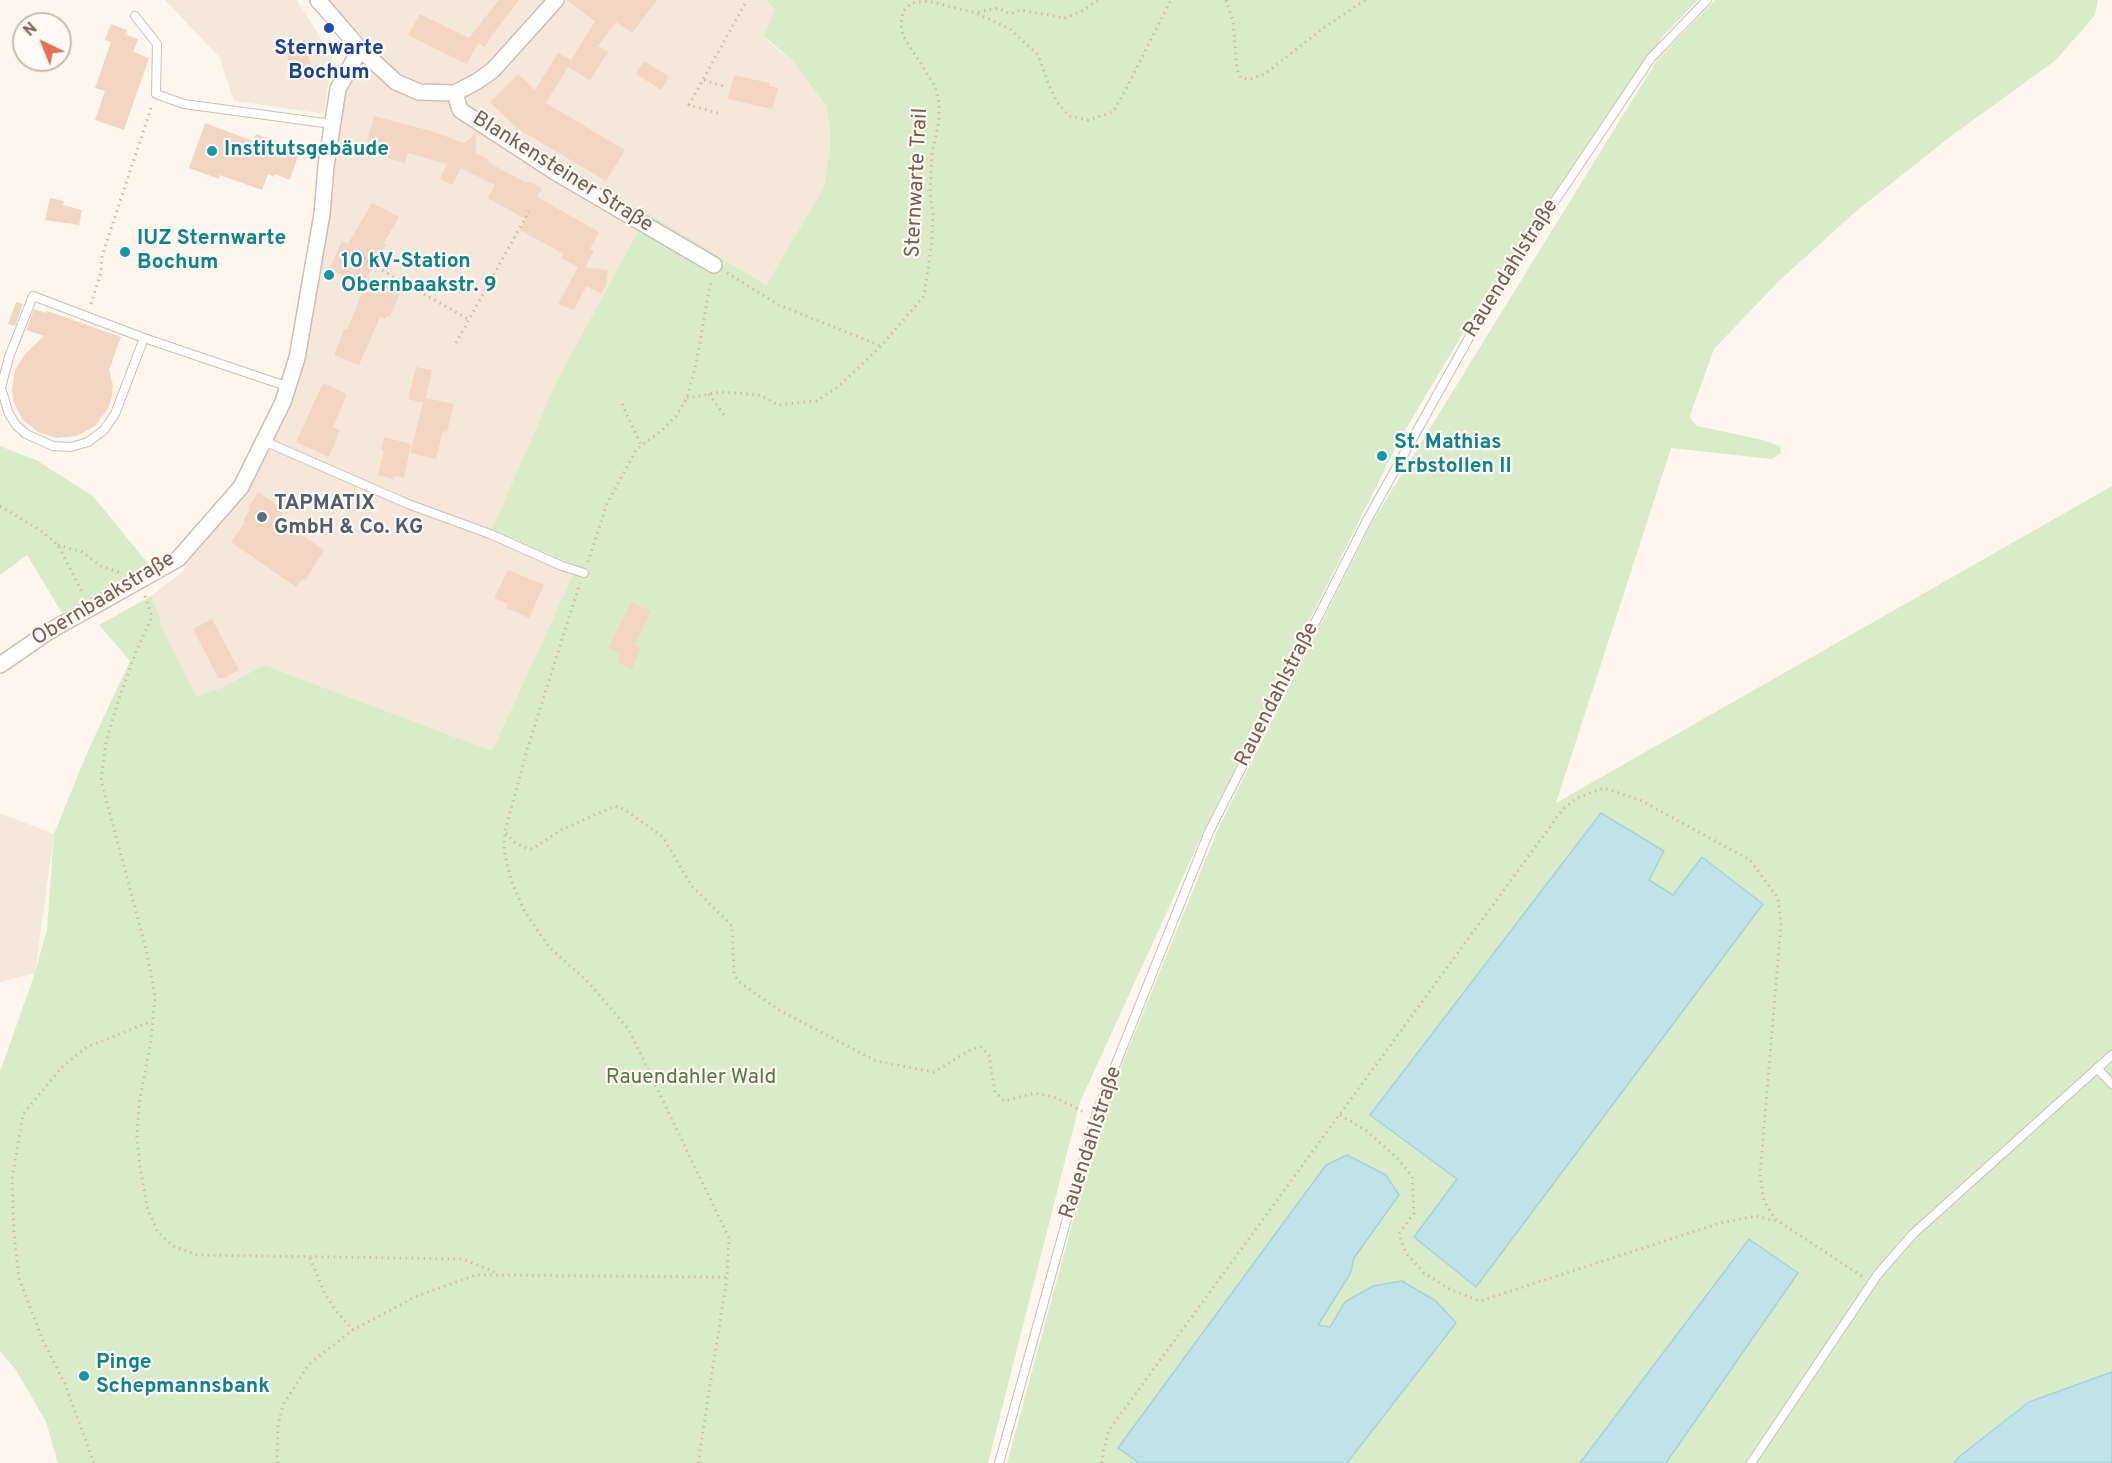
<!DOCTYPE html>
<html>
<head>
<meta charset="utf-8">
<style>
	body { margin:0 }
	#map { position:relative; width:2112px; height:1463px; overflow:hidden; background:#fdf6ec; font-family:Overpass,sans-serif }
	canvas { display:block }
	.north { position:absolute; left:12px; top:12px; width:60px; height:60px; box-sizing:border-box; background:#fffaf3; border:2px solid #cabbb1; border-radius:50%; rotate:317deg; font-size:16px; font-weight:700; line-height:24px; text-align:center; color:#7a5c4d }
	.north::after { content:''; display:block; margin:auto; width:21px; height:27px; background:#e76f51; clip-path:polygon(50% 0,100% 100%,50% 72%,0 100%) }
</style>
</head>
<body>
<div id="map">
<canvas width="2112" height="1463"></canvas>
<div class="north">N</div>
</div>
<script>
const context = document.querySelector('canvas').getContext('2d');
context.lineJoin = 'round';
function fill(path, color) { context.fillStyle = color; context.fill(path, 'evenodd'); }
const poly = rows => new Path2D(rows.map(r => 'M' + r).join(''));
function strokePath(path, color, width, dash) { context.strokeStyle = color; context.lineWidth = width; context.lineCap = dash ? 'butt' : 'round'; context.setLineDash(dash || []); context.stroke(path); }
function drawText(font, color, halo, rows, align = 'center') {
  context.font = font + ' Overpass,sans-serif'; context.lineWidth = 4.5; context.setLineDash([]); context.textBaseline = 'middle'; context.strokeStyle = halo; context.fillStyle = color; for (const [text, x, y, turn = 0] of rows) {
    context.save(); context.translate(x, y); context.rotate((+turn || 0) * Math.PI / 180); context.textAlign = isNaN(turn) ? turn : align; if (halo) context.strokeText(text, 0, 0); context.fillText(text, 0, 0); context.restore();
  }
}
fill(poly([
	[165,0,297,0,332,56,324,114,234,101,220,58],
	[325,0,766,0,775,10,768,41,794,62,826,106,830,127,830,148,823,189,766,285,648,213,558,378,493,530,577,566,492,751,264,665,223,687,196,696,160,622,160,616,151,596,184,571,186,550,240,485,285,389,340,90,360,49],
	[0,813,54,834,35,973,0,982]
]), '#f5e8da');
fill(poly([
	[766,0,1698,0,1663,36,1497,276,1401,437,1204,831,1080,1102,988,1463,58,1463,46,1422,16,1370,0,1351,0,1072,35,973,47,929,54,834,87,753,130,661,99,625,151,596,160,616,160,622,196,696,223,687,264,665,492,751,577,566,492,530,558,378,648,213,766,285,823,189,830,148,830,127,826,106,794,62,764,36,775,10],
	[1715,0,2098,0,2095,15,2056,60,1951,136,1854,213,1779,281,1714,349,1690,415,1692,421,1697,426,1763,440,1780,446,1781,453,1772,459,1671,448,1556,803,2112,486,2112,1463,1347,1463,1456,1323,1402,1281,1373,1286,1345,1302,1330,1327,1317,1325,1350,1274,1354,1258,1399,1195,1347,1155,1326,1165,1118,1448,1139,1463,1007,1463,1103,1111,1218,829,1371,524,1657,60],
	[0,446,36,460,93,496,149,565,62,613,27,555,0,575]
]), '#d8ecc9');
const water = poly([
	[1601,813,1664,851,1649,880,1673,895,1702,857,1763,904,1476,1287,1414,1237,1457,1179,1370,1115,1601,813],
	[1347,1155,1386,1175,1399,1195,1354,1258,1350,1274,1318,1325,1330,1327,1345,1302,1373,1286,1402,1281,1436,1301,1456,1323,1347,1463,1139,1463,1118,1448,1326,1165,1347,1155],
	[1749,1239,1798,1273,1666,1463,1580,1463,1749,1239],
	[2112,1372,2112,1463,1954,1463,1960,1456,2029,1402,2112,1372]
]);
fill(water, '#bfe3e8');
strokePath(water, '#a5d3da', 1.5);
fill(poly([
	[499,0,519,0,492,35,485,47,478,43,467,64,408,35,420,14,469,38],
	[566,0,657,0,632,33,616,22,598,46,608,52,590,80,568,67,546,103,625,150,606,181,518,129,490,102,518,74,535,90,558,53,571,60,595,21],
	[111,24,127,30,125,34,138,39,133,52,149,58,124,130,95,120,105,91,95,88,111,42,105,40],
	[306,40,313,78,292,81,285,44],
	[644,61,669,76,661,90,636,74],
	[734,75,769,83,769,86,778,88,772,109,728,99],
	[374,116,431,131,464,143,476,133,476,153,489,159,488,162,526,183,527,181,542,188,537,197,599,232,590,249,594,251,585,267,608,270,606,285,601,294,586,286,574,310,558,304,578,267,561,258,564,254,520,230,525,219,488,198,495,185,461,168,452,185,440,179,447,164,408,153,405,163,388,158,385,147,367,142],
	[205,123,253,141,256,134,300,150,290,180,275,174,274,177,268,174,262,190,220,175,219,179,189,168],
	[50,198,64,201,63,205,82,210,79,225,45,220],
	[372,203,399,217,383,244,386,245,362,286,330,268,342,241,348,244],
	[368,278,401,291,390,317,387,316,386,319,380,317,359,365,334,355,344,329,347,330],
	[16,302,23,304,15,326,8,324],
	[34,309,46,313,47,311,121,337,109,370,113,385,112,396,108,409,95,426,77,436,57,438,38,432,22,419,13,400,12,390,15,370,25,354,44,336,26,330],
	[416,367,432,370,426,398,454,404,447,432,443,431,436,459,410,453,423,403,408,399],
	[323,383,347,394,333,427,340,430,329,457,296,442],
	[384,437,411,444,404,478,394,476,393,479,378,475,384,451,381,450],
	[258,492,285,510,279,520,324,550,305,581,302,579,296,587,231,542,245,522,243,521,250,509,248,508],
	[508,570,544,585,529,618,506,608,508,604,494,598],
	[631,602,651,611,635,645,641,648,632,669,617,662,620,654,608,648],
	[212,619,239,670,224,678,218,678,193,629]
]), '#f3d5c3');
const lane = poly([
	[135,16,157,44,156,94,184,104,332,124],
	[144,338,115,414,104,430,88,442,71,447,53,446,26,434,16,425,9,414,1,388,9,357,33,296,144,338,289,387],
	[264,441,408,504,490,534,562,566,584,573],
	[2097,1068,2112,1084],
	[999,1463,1097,1111,1209,832,1366,522,1499,284,1651,58,1707,0],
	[1751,1463,1878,1274,1913,1234,2112,1055]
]);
const street = poly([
	[318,0,360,49,396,82,419,92,455,93,476,82,493,70,556,0],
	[455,93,460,110,555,172,714,265],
	[0,665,48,632,178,559,241,487,283,402,297,358,322,214,326,166,338,89,360,49]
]);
strokePath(lane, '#d1beb0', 10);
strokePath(street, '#d1beb0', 18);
strokePath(poly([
	[1226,0,1233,20,1237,69,1241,78,1250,79,1265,74,1322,29,1365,0],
	[978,12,998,8,1010,14,1020,10,1065,18,1082,11,1098,0],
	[704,80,723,86],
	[718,113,689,105,747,0],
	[365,257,364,260,468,319],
	[727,273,779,305,881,346],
	[91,304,101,272,102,256,152,105],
	[456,343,529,211],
	[709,394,726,418],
	[687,398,721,392,760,395,778,405,817,401,839,386,881,346,924,296,932,241,933,216,930,191,932,153,939,121,939,102,935,86,903,36,901,25,903,11,912,3,928,1,976,13,1010,29,1038,55,1049,85,1057,102,1069,116,1088,120,1113,112,1126,89,1171,0],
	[622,404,641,445],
	[0,506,40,530,58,545,83,594],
	[58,545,82,552,101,566,121,573],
	[588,562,607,504,636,450,662,430,676,416,687,398,696,364,711,280],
	[145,596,152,617,136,652,120,696,106,741,101,780,147,953,155,997,151,1041,139,1104,137,1137,140,1166,147,1207,157,1231,173,1246,197,1255,463,1259,495,1272],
	[506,833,514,842,524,847,532,849,561,830,615,806,624,809,663,837,691,885,732,926,734,973,738,981,779,1010,876,1061,934,1072,972,1049,981,1047,989,1055,995,1092,1004,1101,1035,1093,1054,1097,1086,1113],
	[1340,1115,1367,1131,1397,1158,1412,1176,1414,1213,1399,1234,1406,1253,1424,1273,1451,1290,1480,1301,1720,1223,1756,1216,1775,1221],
	[310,1258,325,1294,337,1312,353,1330],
	[94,1463,65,1384,43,1341,19,1278,14,1233,12,1179,23,1114,63,1066,87,1047,152,1021],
	[277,1463,278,1426,283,1405,309,1364,353,1330,417,1296,476,1275,727,1277,729,1238,629,1030,589,983,549,947,525,912,511,880,504,850,505,831,527,750,580,583],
	[698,1463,727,1277],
	[1102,1463,1103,1452,1109,1430,1563,809,1577,798,1604,788,1640,800,1750,860,1778,898,1781,924,1760,1175,1764,1201,1775,1219,1863,1277]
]), '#d9b8a5', 3, [1.5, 4.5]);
strokePath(lane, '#fff', 8);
strokePath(street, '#fff', 15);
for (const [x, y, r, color] of [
	[329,28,6,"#1a4fb4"],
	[212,151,6,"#0f9aa8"],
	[125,252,6,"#0f9aa8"],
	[329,275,6,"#0f9aa8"],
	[1382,456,6,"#0f9aa8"],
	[262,517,6,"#5c6f8a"],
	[84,1376,6,"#0f9aa8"]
]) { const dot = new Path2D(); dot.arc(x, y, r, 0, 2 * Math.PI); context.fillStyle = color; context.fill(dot); strokePath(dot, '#fffaf3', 2); }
drawText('bold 21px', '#164399', '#fffaf3', [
	["Sternwarte",329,50],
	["Bochum",329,74]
]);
drawText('bold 21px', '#0d838f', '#fffaf3', [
	["Institutsgebäude",224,151],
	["IUZ Sternwarte",137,240],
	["Bochum",137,264],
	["10 kV-Station",341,263],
	["Obernbaakstr. 9",341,287],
	["St. Mathias",1394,444],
	["Erbstollen II",1394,468],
	["Pinge",96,1364],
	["Schepmannsbank",96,1388]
], 'left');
drawText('21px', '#7a5c4d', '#fffaf3', [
	["Blankensteiner Straße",562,173,32],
	["Sternwarte Trail",918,183,-87],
	["Rauendahlstraße",1512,269,-58],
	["Obernbaakstraße",104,600,-31],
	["Rauendahlstraße",1278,695,-63],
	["Rauendahlstraße",1092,1143,-72]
]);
drawText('bold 21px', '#4e5e75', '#fffaf3', [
	["TAPMATIX",274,505],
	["GmbH & Co. KG",274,529]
], 'left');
drawText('21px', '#537a41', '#fffaf3', [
	["Rauendahler Wald",691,1079]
]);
</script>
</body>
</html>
